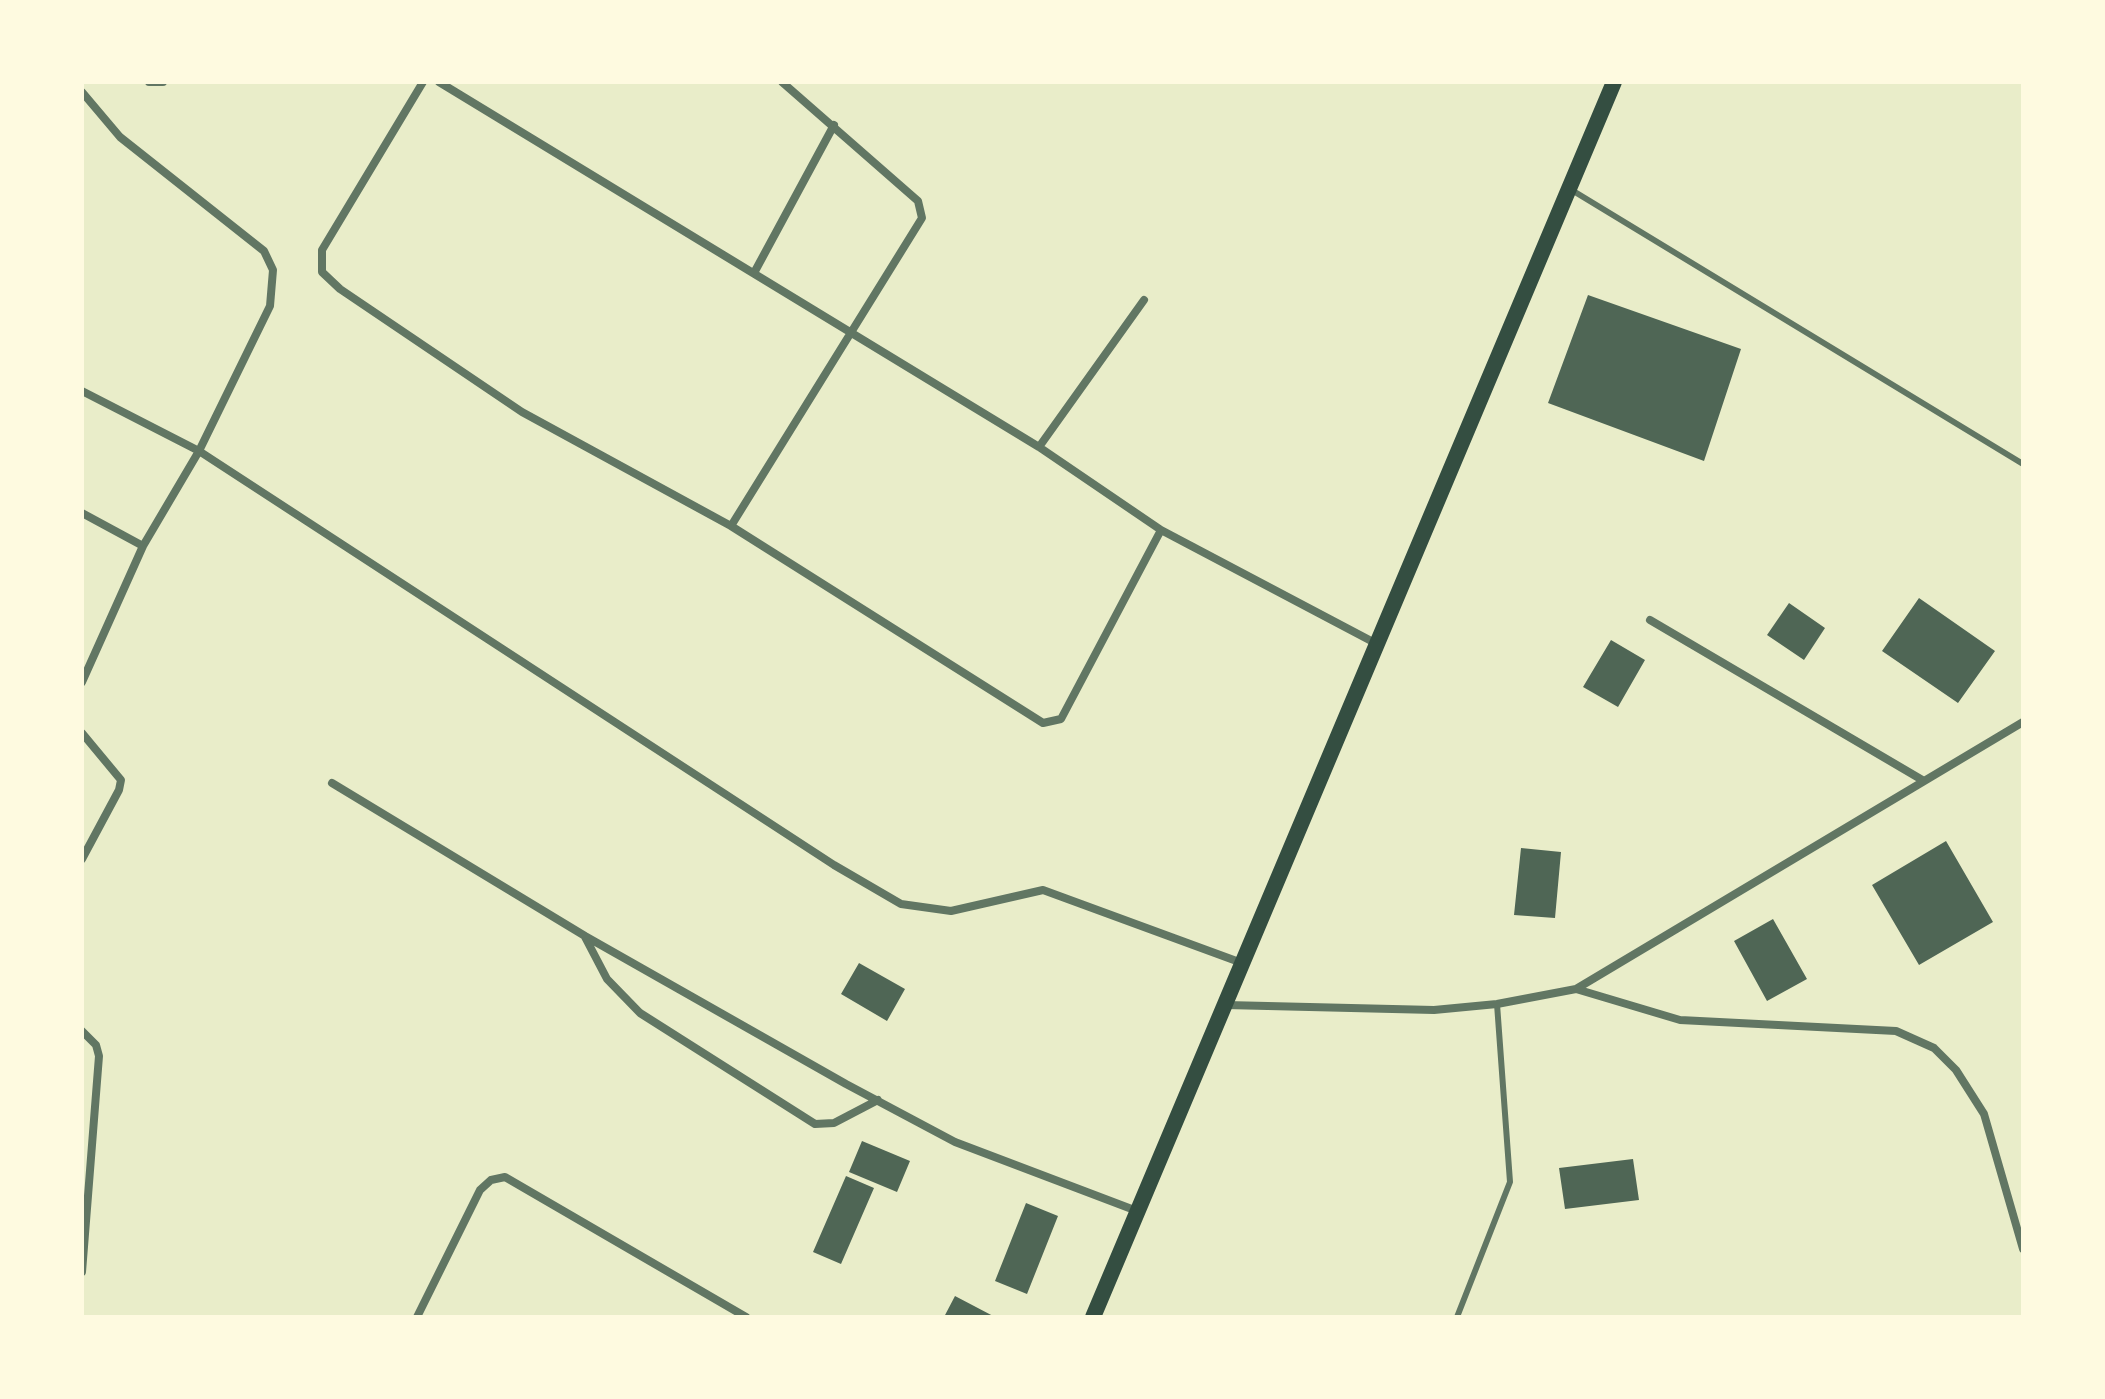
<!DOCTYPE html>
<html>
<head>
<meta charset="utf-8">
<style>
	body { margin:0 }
	#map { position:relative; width:2105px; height:1399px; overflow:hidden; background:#e9edc9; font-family:"Roboto Condensed",sans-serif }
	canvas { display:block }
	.frame { position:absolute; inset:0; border:84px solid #fefae0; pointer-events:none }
</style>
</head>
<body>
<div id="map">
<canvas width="2105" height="1399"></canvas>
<div class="frame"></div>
</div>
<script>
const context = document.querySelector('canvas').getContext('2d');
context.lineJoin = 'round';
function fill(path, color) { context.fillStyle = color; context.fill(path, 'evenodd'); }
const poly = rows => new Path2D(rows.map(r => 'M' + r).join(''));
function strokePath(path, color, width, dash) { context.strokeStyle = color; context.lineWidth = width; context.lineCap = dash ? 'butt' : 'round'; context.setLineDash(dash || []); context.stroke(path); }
fill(poly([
	[1588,295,1741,349,1704,461,1548,403],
	[1919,598,1995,651,1958,703,1882,651],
	[1789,603,1825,628,1804,660,1767,635],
	[1611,640,1645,660,1618,707,1583,687],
	[1946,841,1993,922,1919,965,1872,885],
	[1521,848,1561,852,1555,918,1514,915],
	[1773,919,1807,979,1767,1001,1734,941],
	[859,963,905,989,887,1021,841,994],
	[862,1141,910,1161,897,1192,849,1172],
	[1633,1159,1639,1200,1565,1209,1559,1168],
	[846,1176,874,1188,841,1264,813,1252],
	[1026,1203,1058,1216,1027,1294,995,1281],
	[955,1296,995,1317,944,1317]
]), '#4f6655');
strokePath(poly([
	[1570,189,2023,464],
	[1457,1317,1510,1182,1497,1004]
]), '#617663', 6);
strokePath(poly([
	[149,82,163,82],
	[423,82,322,250,322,272,340,289,522,412,731,526,1043,723,1061,719,1161,530],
	[439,82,1039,447,1161,530,1377,644],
	[82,92,120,137,264,251,273,270,270,306,199,451,834,865,901,904,951,911,1043,890,1242,963],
	[754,273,834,125],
	[82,391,199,451,143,546,82,682],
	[1039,447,1144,300],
	[82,513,143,546],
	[731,526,922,218,918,201,782,82],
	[1650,620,1924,781],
	[82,733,121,780,119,790,82,859],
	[332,783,585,936,846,1084,955,1142,1137,1211],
	[585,937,607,979,640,1013,815,1124,834,1123,878,1100],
	[1576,989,1680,1020,1896,1031,1934,1048,1956,1070,1984,1114,2023,1249],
	[1226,1005,1434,1010,1497,1004,1576,989,2023,722],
	[82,1031,96,1045,99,1056,82,1272],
	[417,1317,480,1190,491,1180,505,1177,746,1317]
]), '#617663', 8);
strokePath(poly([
	[1093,1317,1614,82]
]), '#344e41', 16);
</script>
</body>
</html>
